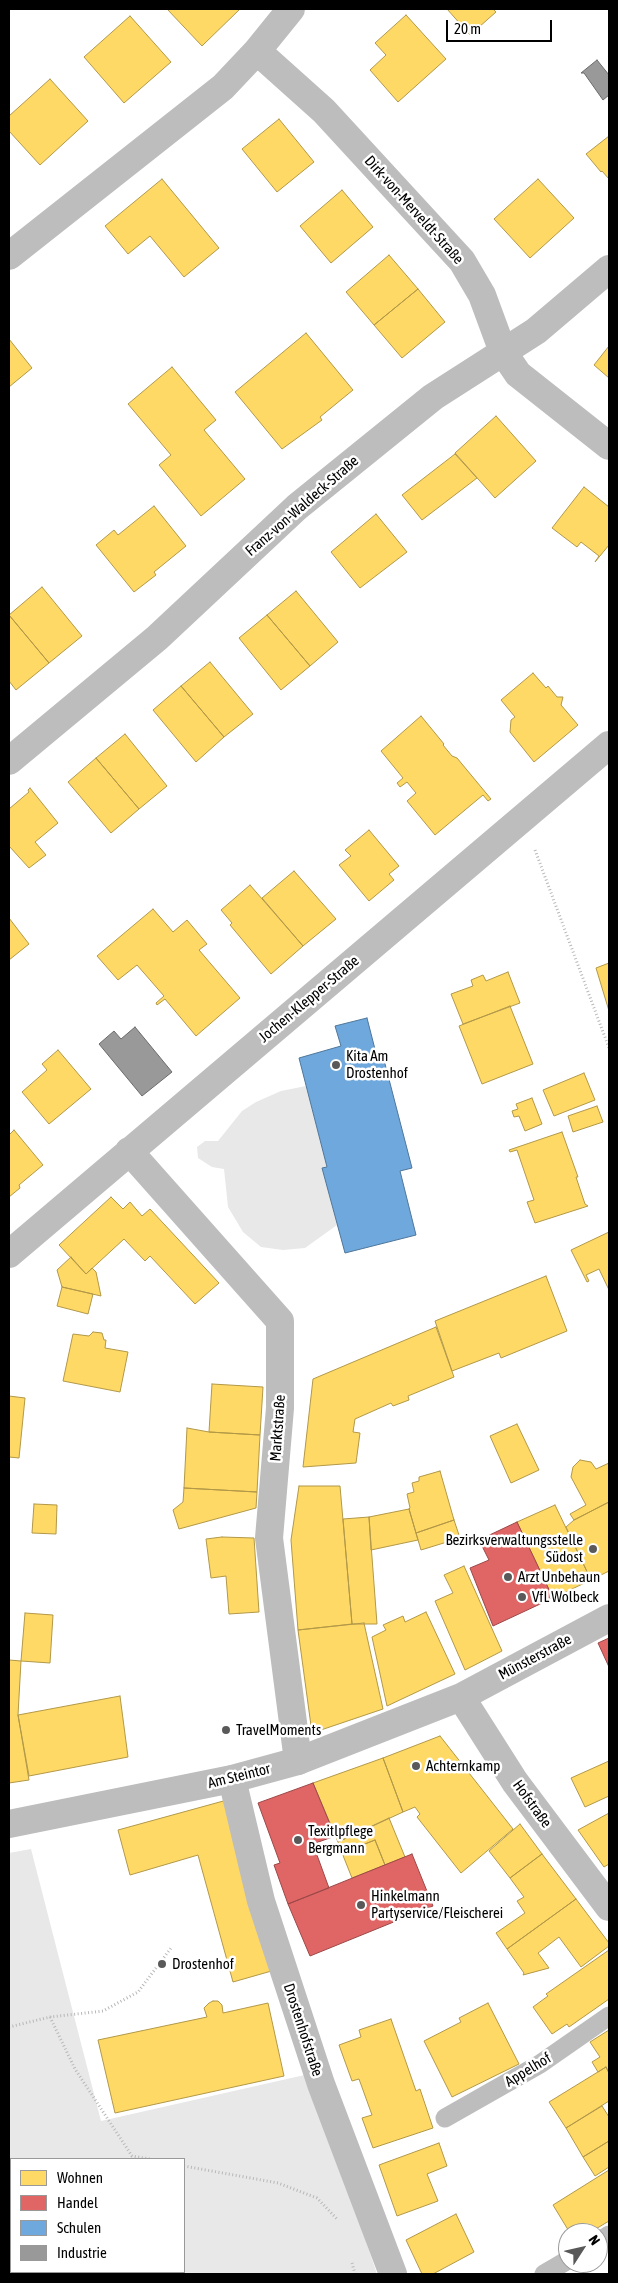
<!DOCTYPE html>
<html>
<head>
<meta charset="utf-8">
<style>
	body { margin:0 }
	#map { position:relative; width:618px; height:2283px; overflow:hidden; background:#fff; font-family:"Asap Condensed",sans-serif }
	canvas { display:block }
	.frame { position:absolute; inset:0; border:10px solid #000; pointer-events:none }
	.legend { position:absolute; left:10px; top:2158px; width:175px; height:115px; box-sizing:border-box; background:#fff; border:1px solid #999; margin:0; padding:6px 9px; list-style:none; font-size:15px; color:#000 }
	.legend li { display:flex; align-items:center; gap:10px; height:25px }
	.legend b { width:25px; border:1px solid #999 }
	.north { position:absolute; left:558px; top:2223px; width:50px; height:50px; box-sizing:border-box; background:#fff; border:1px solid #999; border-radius:50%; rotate:55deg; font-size:14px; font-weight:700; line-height:20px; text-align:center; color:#000 }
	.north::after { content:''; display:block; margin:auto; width:18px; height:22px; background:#595959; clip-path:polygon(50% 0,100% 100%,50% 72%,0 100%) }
	.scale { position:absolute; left:446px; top:20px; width:106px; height:22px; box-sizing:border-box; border:2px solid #000; border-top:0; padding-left:6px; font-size:15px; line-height:18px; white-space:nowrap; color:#000; -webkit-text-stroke:4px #fff; paint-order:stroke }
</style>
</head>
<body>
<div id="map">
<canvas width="618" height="2283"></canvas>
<div class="frame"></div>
<ul class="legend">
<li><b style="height:14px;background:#ffd966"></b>Wohnen</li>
<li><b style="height:14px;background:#e06666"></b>Handel</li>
<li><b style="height:14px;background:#6fa8dc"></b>Schulen</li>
<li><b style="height:14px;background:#999"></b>Industrie</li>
</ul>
<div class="north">N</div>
<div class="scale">20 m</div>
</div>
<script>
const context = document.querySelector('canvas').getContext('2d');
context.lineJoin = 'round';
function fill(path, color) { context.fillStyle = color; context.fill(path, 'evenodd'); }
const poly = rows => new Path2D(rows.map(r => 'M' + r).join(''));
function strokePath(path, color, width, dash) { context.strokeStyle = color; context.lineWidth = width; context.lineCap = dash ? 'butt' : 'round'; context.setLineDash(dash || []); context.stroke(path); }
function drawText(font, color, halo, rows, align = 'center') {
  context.font = font + ' "Asap Condensed",sans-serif'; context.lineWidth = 5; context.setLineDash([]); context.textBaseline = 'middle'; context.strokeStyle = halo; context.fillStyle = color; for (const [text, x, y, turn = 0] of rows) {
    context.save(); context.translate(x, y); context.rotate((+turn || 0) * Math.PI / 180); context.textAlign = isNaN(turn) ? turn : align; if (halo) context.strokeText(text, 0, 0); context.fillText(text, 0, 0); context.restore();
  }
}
fill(poly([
	[306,1086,327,1167,322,1168,337,1225,305,1248,283,1250,261,1247,243,1232,228,1207,224,1169,212,1167,198,1158,197,1147,205,1141,218,1141,242,1111,256,1102,281,1091],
	[31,1849,101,2121,309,2074,377,2274,9,2274,9,1853],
	[11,2159,184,2159,184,2272,11,2272]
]), '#e8e8e8');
const homes = poly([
	[167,9,240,9,202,46,167,9],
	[447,9,493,9,496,12,470,35,447,9],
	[406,15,446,59,398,102,370,70,386,55,375,43,406,15],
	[130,16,171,62,124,103,84,57,130,16],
	[50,79,88,121,40,165,9,131,9,116,50,79],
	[279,119,314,162,277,192,242,149,279,119],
	[609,136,609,179,602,171,601,172,586,154,609,136],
	[162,179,219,248,184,277,150,236,128,254,105,226,162,179],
	[538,179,574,218,530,258,494,219,538,179],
	[342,190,373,227,331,263,300,226,342,190],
	[389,255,418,289,374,325,346,292,389,255],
	[418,289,445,322,402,358,374,325,418,289],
	[306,333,353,390,320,417,322,420,282,449,235,392,306,333],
	[9,339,32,368,9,387,9,339],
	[609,346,609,378,594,365,609,346],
	[172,367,216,420,204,430,245,479,201,516,159,465,171,455,128,404,172,367],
	[496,416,536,461,495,498,455,453,496,416],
	[455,454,477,478,422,520,402,495,455,454],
	[584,487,609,507,609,545,595,562,599,556,581,542,577,547,552,528,584,487],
	[154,506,186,546,154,572,156,575,134,592,96,545,114,530,118,535,154,506],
	[376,514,407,552,360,588,331,552,376,514],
	[42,587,82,636,49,663,9,615,42,587],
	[296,591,338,642,310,666,267,615,296,591],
	[9,615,49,663,16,690,9,681,9,615],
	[267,615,310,666,281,690,239,638,267,615],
	[210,662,253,714,224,737,181,686,210,662],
	[533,673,546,688,548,686,557,697,563,697,561,705,578,725,534,762,510,732,511,720,515,717,501,700,533,673],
	[181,686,224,737,196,762,153,710,181,686],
	[421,716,444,744,443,745,452,756,457,758,491,799,488,801,483,795,435,835,407,801,416,793,407,782,400,787,397,783,403,778,381,751,421,716],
	[125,734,167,786,139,809,96,758,125,734],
	[96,758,139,809,111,833,68,782,96,758],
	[30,788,58,823,35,842,46,855,29,868,9,846,9,809,29,792,28,790,30,788],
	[369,830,399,866,389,874,394,880,369,901,339,865,351,856,345,850,369,830],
	[294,871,336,919,303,946,262,898,294,871],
	[250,885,303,946,271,974,230,925,232,923,221,910,250,885],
	[153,909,173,932,187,920,207,944,199,950,240,998,196,1036,165,999,157,1005,156,1003,164,996,137,965,118,980,97,956,153,909],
	[9,918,29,944,9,960,9,918],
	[609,963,609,1011,596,968,609,963],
	[508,972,520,1003,463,1024,451,994,473,986,471,980,483,975,486,981,508,972],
	[510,1006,533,1064,482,1084,459,1026,510,1006],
	[58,1050,91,1089,49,1124,22,1092,47,1070,42,1064,58,1050],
	[584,1073,595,1100,554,1116,543,1090,584,1073],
	[532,1098,542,1124,525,1131,519,1116,514,1117,512,1111,518,1109,516,1104,532,1098],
	[597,1106,603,1122,573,1132,568,1116,597,1106],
	[14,1130,43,1165,19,1185,20,1188,9,1197,9,1135,14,1130],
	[562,1132,578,1177,576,1177,585,1204,588,1206,535,1223,527,1202,534,1200,517,1150,510,1152,509,1150,562,1132],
	[111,1197,123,1209,130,1202,142,1216,150,1209,219,1283,195,1304,150,1256,145,1261,124,1239,86,1274,59,1245,111,1197],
	[609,1232,609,1290,599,1269,586,1275,589,1281,587,1282,571,1250,609,1232],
	[71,1257,86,1274,92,1268,96,1272,101,1296,62,1287,57,1270,71,1257],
	[546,1276,567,1331,501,1358,499,1353,452,1371,435,1321,546,1276],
	[62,1287,93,1294,88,1314,57,1306,62,1287],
	[436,1327,454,1377,408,1396,409,1400,393,1406,391,1403,355,1419,353,1432,360,1433,356,1463,303,1467,313,1379,436,1327],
	[93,1332,102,1333,104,1340,106,1340,105,1348,128,1352,120,1392,63,1381,73,1334,89,1336,93,1332],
	[212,1384,263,1387,260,1435,209,1432,212,1384],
	[9,1390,9,1396,25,1398,19,1458,9,1457,9,1390],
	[517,1424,539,1470,511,1483,490,1436,517,1424],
	[187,1428,209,1432,260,1435,257,1492,184,1488,187,1428],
	[580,1460,591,1462,596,1469,609,1463,609,1502,574,1520,570,1514,586,1505,571,1477,573,1467,580,1460],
	[440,1471,454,1520,416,1533,409,1509,410,1508,407,1494,414,1492,412,1483,419,1481,419,1477,440,1471],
	[299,1486,340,1486,352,1624,298,1630,291,1540,299,1486],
	[184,1488,257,1492,256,1508,179,1529,173,1510,183,1502,184,1488],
	[609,1502,609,1571,591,1580,566,1527,574,1520,609,1502],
	[34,1504,57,1505,56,1534,32,1533,34,1504],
	[555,1505,591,1580,553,1598,517,1522,555,1505],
	[409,1509,418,1540,371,1550,369,1517,409,1509],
	[369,1517,377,1624,352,1624,343,1519,369,1517],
	[454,1520,460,1538,421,1550,416,1533,454,1520],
	[222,1537,254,1538,259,1612,229,1614,226,1576,211,1578,206,1539,222,1537],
	[464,1566,502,1651,465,1670,435,1601,453,1593,444,1575,464,1566],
	[426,1612,455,1674,387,1706,372,1637,386,1630,383,1625,403,1616,405,1622,426,1612],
	[25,1613,53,1615,50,1663,21,1661,25,1613],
	[364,1623,383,1709,312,1733,298,1630,364,1623],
	[9,1660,21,1661,18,1715,29,1780,9,1783,9,1660],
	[120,1696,128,1757,29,1776,18,1715,120,1696],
	[440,1736,513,1829,461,1873,417,1817,420,1814,415,1807,403,1812,383,1758,440,1736],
	[383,1758,403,1812,338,1842,313,1783,383,1758],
	[609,1761,609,1796,585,1807,571,1778,609,1761],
	[227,1800,275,1970,233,1982,198,1855,130,1875,118,1830,227,1800],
	[609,1813,609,1864,604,1867,578,1830,609,1813],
	[389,1818,405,1857,385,1865,375,1840,342,1853,338,1842,389,1818],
	[520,1824,542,1854,510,1878,489,1851,520,1824],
	[375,1840,385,1865,352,1878,342,1853,375,1840],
	[542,1854,576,1899,507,1949,496,1933,525,1913,517,1901,524,1897,510,1878,542,1854],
	[576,1899,609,1943,609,1946,581,1967,559,1937,538,1953,549,1968,523,1975,524,1973,507,1949,576,1899],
	[609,1950,609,1999,569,2027,567,2024,552,2034,533,2007,548,1996,546,1994,609,1950],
	[213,2001,218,2001,222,2005,223,2013,268,2003,284,2076,115,2113,98,2040,207,2017,204,2008,209,2003,213,2001],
	[488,2003,519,2064,452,2097,424,2041,461,2022,459,2018,488,2003],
	[391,2019,416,2091,420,2089,433,2128,373,2148,362,2118,372,2115,359,2079,352,2081,339,2045,361,2037,359,2030,391,2019],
	[609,2030,609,2073,606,2067,598,2072,592,2062,600,2057,590,2042,609,2030],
	[606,2067,609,2073,609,2101,566,2128,549,2102,606,2067],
	[602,2106,609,2117,609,2141,583,2157,566,2128,602,2106],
	[609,2141,609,2167,595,2176,583,2157,609,2141],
	[439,2143,447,2166,427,2174,438,2201,397,2216,379,2165,439,2143],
	[609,2170,609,2221,589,2233,570,2233,553,2205,609,2170],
	[456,2214,474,2252,433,2274,422,2274,406,2240,456,2214]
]);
fill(homes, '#ffd966');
strokePath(homes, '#b29847', 1);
const shops = poly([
	[517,1522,553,1598,493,1626,470,1568,489,1560,479,1540,517,1522],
	[609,1638,609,1667,598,1643,609,1638],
	[313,1783,335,1836,313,1844,329,1888,288,1904,274,1865,280,1863,258,1803,313,1783],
	[412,1854,433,1906,310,1956,288,1904,412,1854]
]);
fill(shops, '#e06666');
strokePath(shops, '#9d4747', 1);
const schools = poly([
	[367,1018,378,1061,384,1060,412,1168,400,1171,416,1235,345,1253,322,1168,327,1167,299,1058,341,1046,335,1026,367,1018]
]);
fill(schools, '#6fa8dc');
strokePath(schools, '#4e769a', 1);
const industry = poly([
	[597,60,609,75,609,95,603,100,584,73,581,73,597,60],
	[135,1027,172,1072,142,1096,99,1044,114,1031,121,1039,135,1027]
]);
fill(industry, '#999');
strokePath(industry, '#6b6b6b', 1);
strokePath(poly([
	[535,850,609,1048],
	[50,2017,75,2069,132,2156,150,2159],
	[9,2027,50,2017,103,2011,138,1992,171,1948],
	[184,2166,278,2183,317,2198,337,2219],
	[352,2263,355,2274]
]), '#b8b8b8', 3, [1, 2.5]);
strokePath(poly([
	[445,2118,540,2064,609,2016],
	[598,2242,609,2235],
	[544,2274,568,2260]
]), '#bdbdbd', 19);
strokePath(poly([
	[257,51,291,9],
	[9,256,223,87,257,51,324,111,462,261,482,295,503,352,518,374,609,446],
	[9,761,157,638,297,507,433,397,536,331,609,269],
	[129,1151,280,1321,280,1408,269,1538,298,1761],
	[9,1254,609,745],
	[232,1779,261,1901,321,2084,393,2274]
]), '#bdbdbd', 28);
strokePath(poly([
	[461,1697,515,1782,609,1907],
	[9,1824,232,1779,298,1761,461,1697,609,1618]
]), '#bdbdbd', 28);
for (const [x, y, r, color] of [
	[336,1065,5,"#595959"],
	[593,1549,5,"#595959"],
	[508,1577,5,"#595959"],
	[522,1597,5,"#595959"],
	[226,1730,5,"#595959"],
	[416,1766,5,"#595959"],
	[298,1840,5,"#595959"],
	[361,1905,5,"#595959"],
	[162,1964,5,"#595959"]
]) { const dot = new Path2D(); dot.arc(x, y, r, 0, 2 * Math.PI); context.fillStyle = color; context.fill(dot); strokePath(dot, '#fff', 2); }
drawText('15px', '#000', '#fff', [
	["Dirk-von-Merveldt-Straße",414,210,48],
	["Franz-von-Waldeck-Straße",302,506,-41],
	["Jochen-Klepper-Straße",309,999,-40],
	["Marktstraße",278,1428,-86],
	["Münsterstraße",535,1657,-28],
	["Am Steintor",239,1776,-14],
	["Hofstraße",532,1804,54],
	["Drostenhofstraße",303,2030,72],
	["Appelhof",528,2070,-31]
]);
drawText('15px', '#000', '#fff', [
	["Kita Am",346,1056],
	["Drostenhof",346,1073],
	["Bezirksverwaltungsstelle",583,1540,"right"],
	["Südost",583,1557,"right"],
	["Arzt Unbehaun",518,1577],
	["VfL Wolbeck",532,1597],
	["TravelMoments",236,1730],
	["Achternkamp",426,1766],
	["Texitlpflege",308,1831],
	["Bergmann",308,1848],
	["Hinkelmann",371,1896],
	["Partyservice/Fleischerei",371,1913],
	["Drostenhof",172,1964]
], 'left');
</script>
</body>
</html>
